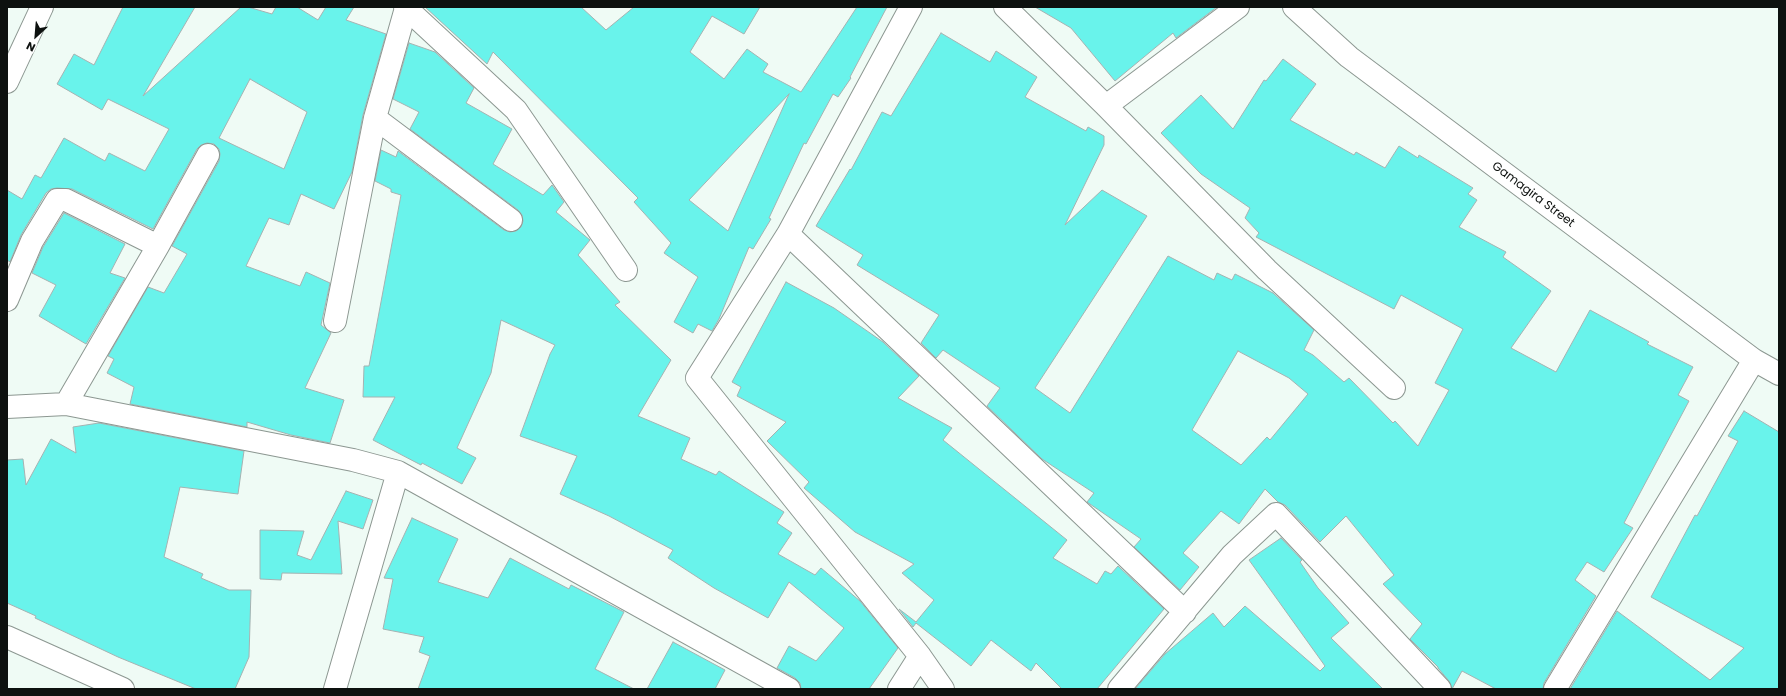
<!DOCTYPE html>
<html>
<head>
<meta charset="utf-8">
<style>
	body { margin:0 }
	#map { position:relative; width:1786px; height:696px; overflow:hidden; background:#effbf5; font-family:Poppins,sans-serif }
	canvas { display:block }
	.frame { position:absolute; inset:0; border:8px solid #0d110f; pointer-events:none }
	.north { position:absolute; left:16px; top:16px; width:40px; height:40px; -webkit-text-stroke:3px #fff; paint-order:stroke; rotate:206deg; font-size:11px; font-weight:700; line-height:16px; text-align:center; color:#0d110f }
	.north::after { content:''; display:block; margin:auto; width:14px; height:18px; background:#0d110f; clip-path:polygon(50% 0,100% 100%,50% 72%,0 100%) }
</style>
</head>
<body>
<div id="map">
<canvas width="1786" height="696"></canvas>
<div class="frame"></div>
<div class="north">N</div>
</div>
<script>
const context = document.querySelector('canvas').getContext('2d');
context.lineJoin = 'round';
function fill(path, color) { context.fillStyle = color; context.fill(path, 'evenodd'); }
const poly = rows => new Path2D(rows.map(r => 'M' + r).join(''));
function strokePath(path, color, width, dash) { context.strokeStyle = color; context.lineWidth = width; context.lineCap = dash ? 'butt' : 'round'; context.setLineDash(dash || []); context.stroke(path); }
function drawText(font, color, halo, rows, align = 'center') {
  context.font = font + ' Poppins,sans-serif'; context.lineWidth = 3.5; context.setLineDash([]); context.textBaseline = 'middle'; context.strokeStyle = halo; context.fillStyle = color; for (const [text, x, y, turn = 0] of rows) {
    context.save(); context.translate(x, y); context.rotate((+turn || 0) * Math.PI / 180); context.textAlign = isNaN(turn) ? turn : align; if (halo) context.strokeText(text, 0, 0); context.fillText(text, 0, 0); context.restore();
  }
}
const building = poly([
	[123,7,195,7,143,96,241,7,248,7,272,14,276,7,297,7,318,20,326,7,354,7,346,20,386,34,363,115,352,172,334,209,301,194,289,225,269,218,246,266,300,286,306,272,330,283,321,325,331,333,305,388,344,400,330,443,291,435,247,422,247,427,130,404,134,387,107,373,114,359,108,356,148,287,164,293,187,254,172,246,219,161,220,154,219,149,214,144,207,143,201,145,197,149,153,229,72,189,57,188,51,189,46,193,21,235,10,262,7,260,7,190,22,199,35,175,41,178,64,138,105,161,109,153,145,171,169,129,108,99,102,110,57,84,74,54,94,65,123,7],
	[250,79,307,112,284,169,219,138,250,79],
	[425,7,581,7,606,30,634,7,760,7,744,34,712,16,690,52,724,79,747,49,768,64,763,72,801,92,857,7,887,7,850,77,851,78,838,97,833,94,806,144,804,143,769,218,771,219,753,249,749,247,719,319,712,331,698,324,693,333,674,322,698,277,664,253,671,243,634,202,638,198,493,52,487,64,425,7],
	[789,94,728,231,689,200,789,94],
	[1035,7,1217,7,1176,38,1173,33,1115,81,1071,28,1035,7],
	[941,33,990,62,996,51,1037,77,1025,97,1086,131,1088,127,1104,136,1104,145,1065,225,1102,190,1147,216,1035,388,1070,413,1168,256,1214,280,1217,273,1232,280,1235,274,1273,293,1314,330,1304,350,1313,355,1344,382,1349,378,1393,423,1395,421,1418,446,1449,390,1435,383,1463,329,1401,295,1394,309,1256,237,1259,233,1245,218,1250,208,1201,174,1161,133,1201,95,1233,129,1264,80,1266,81,1283,59,1316,84,1290,120,1354,155,1356,152,1385,168,1399,146,1418,158,1419,155,1473,188,1468,194,1477,200,1459,227,1506,252,1503,257,1551,291,1511,348,1556,372,1590,310,1649,342,1647,344,1693,367,1678,395,1689,401,1624,523,1633,528,1604,572,1587,562,1575,580,1596,596,1544,683,1543,689,1496,689,1462,671,1452,689,1449,681,1438,668,1438,667,1410,639,1422,624,1383,584,1394,575,1346,516,1320,542,1285,505,1278,502,1265,489,1239,524,1221,511,1183,553,1199,567,1180,590,1134,547,1141,539,1087,502,1094,493,1042,459,987,406,1000,388,943,350,936,358,921,343,939,315,857,265,863,255,816,226,850,169,851,170,882,112,891,116,941,33],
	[1238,351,1289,378,1308,394,1270,440,1267,437,1241,465,1192,430,1238,351],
	[409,43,435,52,474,88,466,103,512,129,493,164,543,195,552,185,564,202,556,212,590,240,578,255,620,302,615,305,671,360,638,416,690,438,681,459,716,475,719,471,784,512,777,523,792,533,778,554,815,575,821,568,860,601,898,648,869,689,801,689,800,683,795,678,777,668,789,646,816,661,844,628,789,582,768,618,714,588,668,558,673,550,609,516,560,494,577,456,520,436,550,354,555,345,501,320,491,373,457,448,476,458,462,484,422,463,421,465,373,440,395,397,363,397,364,366,369,366,401,195,391,192,391,189,375,181,381,150,396,157,398,151,504,230,510,232,516,231,521,227,523,221,522,215,518,210,410,129,419,112,393,99,409,43],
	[64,213,125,244,110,273,125,278,86,344,39,316,56,285,32,273,43,247,64,213],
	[786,282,834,308,883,342,919,376,898,398,952,428,943,440,1067,540,1053,558,1097,584,1105,571,1111,574,1118,566,1164,609,1097,689,1062,689,1036,663,1031,671,991,640,971,666,916,623,913,627,899,609,916,622,934,600,902,573,914,564,855,532,804,488,809,482,767,441,786,422,737,396,741,387,732,382,786,282],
	[1744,411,1779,432,1779,689,1570,689,1617,611,1710,680,1744,648,1651,597,1695,515,1697,516,1738,441,1728,436,1744,411],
	[99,423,244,451,238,494,180,487,164,557,203,574,201,578,229,590,251,590,249,657,235,689,196,689,118,657,35,618,36,616,7,603,7,460,23,459,26,485,51,439,76,453,73,427,99,423],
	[346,491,373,500,363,529,338,521,342,574,282,573,281,580,260,579,260,530,304,531,297,555,311,560,346,491],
	[412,518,458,539,438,582,488,598,510,558,569,589,571,585,624,612,595,669,634,689,418,689,430,656,419,652,424,637,383,629,393,579,384,578,412,518],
	[1281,538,1302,560,1300,562,1318,588,1349,623,1331,638,1383,689,1135,689,1165,654,1213,613,1224,627,1245,606,1320,671,1325,666,1249,560,1281,538],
	[673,642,725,670,715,689,647,689,673,642]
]);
fill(building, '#69f3eb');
strokePath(building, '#a5b2b1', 1);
const minor = poly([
	[405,7,516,110,626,270],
	[911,7,788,234,697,378,920,656,943,689],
	[1005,7,1106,106,1267,270,1394,388],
	[1294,7,1349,57,1754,360,1779,374],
	[7,82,42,7],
	[1106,106,1238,7],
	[375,118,511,220],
	[788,234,1185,612],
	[7,300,32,241,57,200,66,200,158,246],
	[335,321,375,118,406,8],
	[66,404,158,246,208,155],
	[7,407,66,404,353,460,398,472,789,689],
	[7,637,123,689],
	[335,689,398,472],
	[899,689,920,656],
	[1119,689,1232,555,1276,514,1440,689],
	[1555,689,1754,360]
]);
strokePath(minor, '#8c9791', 24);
strokePath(minor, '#fff', 22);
drawText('12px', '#0d110f', '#fff', [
	["Gamagira Street",1533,195,37]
]);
</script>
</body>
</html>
